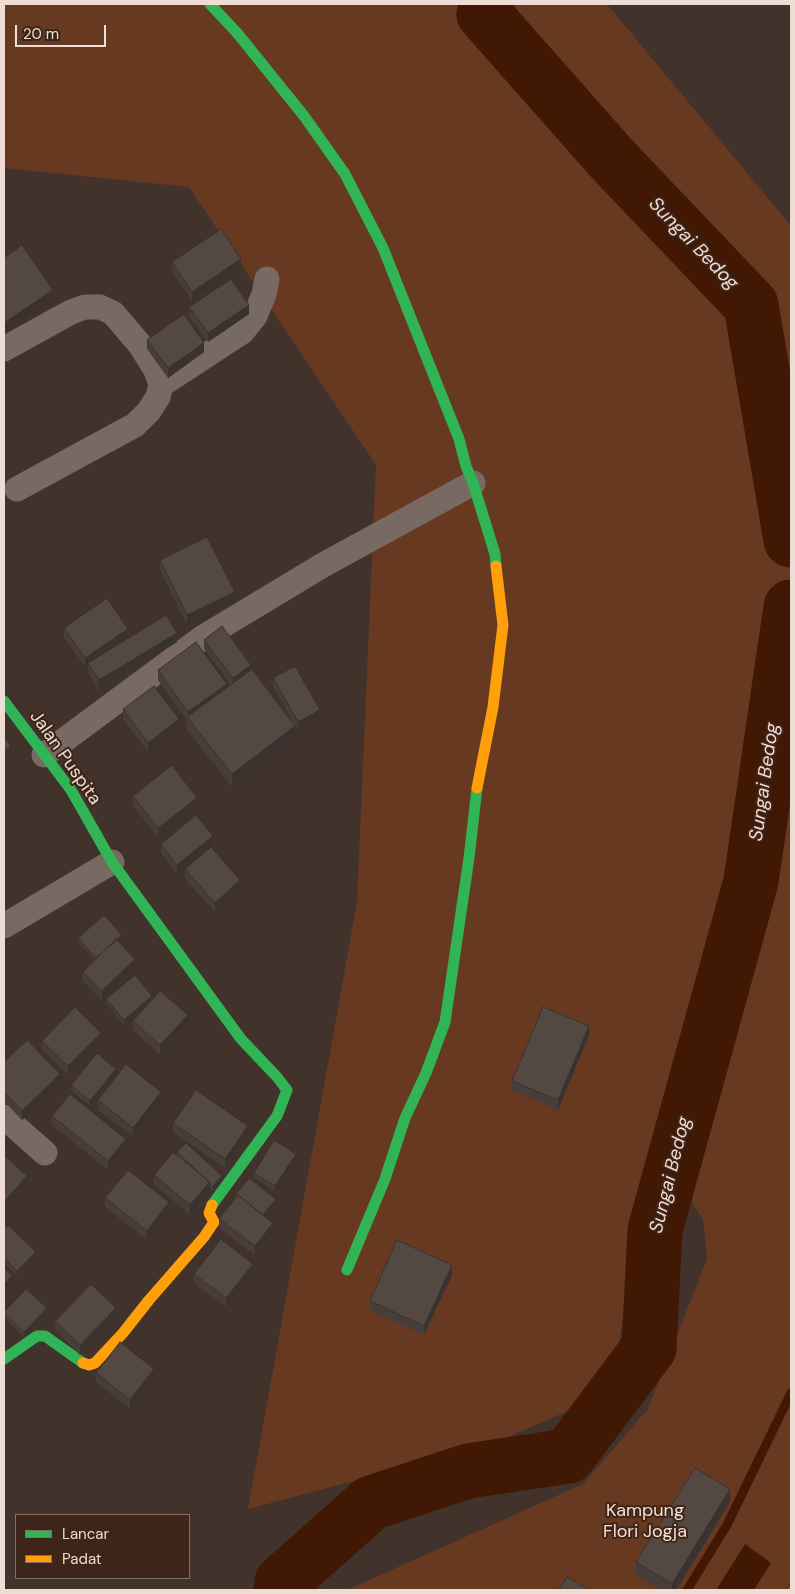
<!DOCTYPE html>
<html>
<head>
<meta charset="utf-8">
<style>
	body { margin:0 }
	#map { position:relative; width:795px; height:1594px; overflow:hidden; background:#41322b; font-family:"DM Sans",sans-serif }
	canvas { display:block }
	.frame { position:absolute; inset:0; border:5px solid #eeddd5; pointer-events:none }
	.legend { position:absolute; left:15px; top:1514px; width:175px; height:65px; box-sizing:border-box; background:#3e2519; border:1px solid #846f64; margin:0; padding:6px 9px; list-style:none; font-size:15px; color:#eeddd5 }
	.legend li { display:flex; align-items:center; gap:10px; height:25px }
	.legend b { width:25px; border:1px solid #846f64 }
	.scale { position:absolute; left:15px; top:25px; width:91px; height:22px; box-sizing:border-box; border:2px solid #eeddd5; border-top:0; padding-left:6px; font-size:15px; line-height:18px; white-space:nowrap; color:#eeddd5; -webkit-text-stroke:4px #3e2519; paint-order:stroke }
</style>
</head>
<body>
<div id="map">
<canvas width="795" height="1594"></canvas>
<div class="frame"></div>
<ul class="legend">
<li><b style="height:6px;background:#30b455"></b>Lancar</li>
<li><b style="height:6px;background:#ff9f0a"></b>Padat</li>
</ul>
<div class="scale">20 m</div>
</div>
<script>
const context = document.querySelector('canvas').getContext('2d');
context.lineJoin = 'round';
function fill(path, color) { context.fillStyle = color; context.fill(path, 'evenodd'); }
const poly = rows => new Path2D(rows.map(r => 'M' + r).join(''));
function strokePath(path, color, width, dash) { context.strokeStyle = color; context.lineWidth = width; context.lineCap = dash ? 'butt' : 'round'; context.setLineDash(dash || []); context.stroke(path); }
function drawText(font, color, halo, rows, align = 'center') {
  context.font = font + ' "DM Sans",sans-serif'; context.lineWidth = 4; context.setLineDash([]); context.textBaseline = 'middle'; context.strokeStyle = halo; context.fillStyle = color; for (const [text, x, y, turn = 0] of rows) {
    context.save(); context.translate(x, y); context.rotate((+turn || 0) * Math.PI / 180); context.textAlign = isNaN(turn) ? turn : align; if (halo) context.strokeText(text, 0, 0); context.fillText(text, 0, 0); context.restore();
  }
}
fill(poly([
	[4,4,607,4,791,226,791,1590,347,1590,583,1484,648,1409,707,1259,703,1219,691,1201,642,1200,617,1355,579,1406,490,1445,248,1509,357,902,376,465,189,187,4,168]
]), '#683921');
fill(poly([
	[745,1544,771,1563,754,1590,716,1590]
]), '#411804');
strokePath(poly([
	[687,1590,727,1525,791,1393]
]), '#411804', 9);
strokePath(poly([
	[487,4,484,14,612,159,751,305,791,540],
	[281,1590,282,1582,371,1503,468,1471,568,1456,649,1348,655,1230,751,881,791,607]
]), '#411804', 55);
strokePath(poly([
	[4,349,71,312,85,307,100,307,113,313,141,346,156,370,161,385,158,397,149,411,135,425,17,489],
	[161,385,242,332,255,316,264,294,267,279],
	[44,755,202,638,323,565,473,483],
	[4,926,112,862],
	[4,1117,45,1153]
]), '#786962', 25);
strokePath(poly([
	[210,4,238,34,304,116,345,174,383,248,459,439,466,466,473,483,495,554,496,566],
	[4,701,71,790,112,862,241,1039,277,1077,287,1090,277,1116,212,1205],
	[347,1270,385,1179,405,1118,426,1073,445,1022,469,858,477,788],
	[4,1359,37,1336,45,1336,83,1363]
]), '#30b455', 11);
strokePath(poly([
	[477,788,493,707,503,625,496,566],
	[83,1363,89,1365,95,1363,123,1333,149,1300,204,1237,214,1222,209,1213,212,1205]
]), '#ff9f0a', 11);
fill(poly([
	[172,262,241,268,192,301,172,271],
	[189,307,249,314,208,342,189,316],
	[147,340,204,352,168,378,147,349],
	[160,560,235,602,187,625,160,570],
	[64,628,128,638,177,642,99,690,88,672,88,665,85,667,64,637],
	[204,640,251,669,295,739,232,787,187,730,187,720,158,680,158,670,227,688,231,685,204,649],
	[273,678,320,719,298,731,273,687],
	[123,709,179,728,148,752,123,719],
	[133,796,197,807,158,838,133,805],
	[161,844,213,845,177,874,161,853],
	[185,869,240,890,215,912,185,879],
	[78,938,122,939,119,942,135,968,102,1001,83,981,83,972,95,961,78,942],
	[106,999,152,1000,188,1024,160,1055,133,1030,133,1021,150,1003,124,1025,106,1004],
	[589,1035,558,1110,512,1090,512,1081],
	[42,1041,101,1042,68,1075,42,1050],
	[4,1062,60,1083,22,1120,4,1101],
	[116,1074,90,1106,71,1090,71,1085],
	[98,1100,161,1101,133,1137,98,1110],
	[52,1116,126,1148,108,1170,52,1125],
	[173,1123,248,1135,225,1168,173,1132],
	[177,1152,222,1181,213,1191,210,1188,210,1191,190,1215,154,1184,154,1175,177,1155],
	[296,1159,275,1191,254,1178,254,1173],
	[235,1195,276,1204,265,1217,273,1232,255,1255,219,1228,219,1219,235,1198],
	[105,1198,169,1211,147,1240,105,1207],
	[4,1229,36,1257,17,1276,4,1262],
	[253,1273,226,1307,194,1283,194,1274],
	[452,1275,424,1335,370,1310,370,1301],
	[4,1312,47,1312,24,1337,4,1317],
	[116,1317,80,1355,55,1330,55,1321],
	[96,1373,154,1378,130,1409,96,1382],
	[730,1502,676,1590,661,1590,636,1576,636,1562]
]), '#473e39');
fill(poly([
	[241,259,241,268,192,301,192,292],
	[53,290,53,300,4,332,4,323],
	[249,305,249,314,208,342,208,333],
	[204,343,204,352,168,378,168,368],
	[235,592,235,602,187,625,187,615],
	[128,629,128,638,88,663,88,665,85,667,85,658],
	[177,633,177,642,99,690,99,680],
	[251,665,251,674,233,688,233,678],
	[227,684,227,693,188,718,188,712],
	[320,710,320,719,298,731,298,722],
	[179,719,179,728,148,752,148,743],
	[295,726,295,739,232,787,232,774],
	[11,746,11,755,4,760,4,751],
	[197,798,197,807,158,838,158,828],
	[213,836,213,845,177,874,177,865],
	[240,880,240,890,215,912,215,903],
	[122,935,122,939,96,962,96,958],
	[135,959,135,968,102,1001,102,991],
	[152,996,152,1000,124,1025,124,1020],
	[188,1015,188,1024,160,1055,160,1045],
	[589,1026,589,1035,558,1110,558,1100],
	[101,1033,101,1042,68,1075,68,1066],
	[116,1069,116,1074,90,1106,90,1101],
	[60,1074,60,1083,22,1120,22,1111],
	[161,1092,161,1101,133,1137,133,1128],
	[248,1126,248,1135,225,1168,225,1159],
	[126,1139,126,1148,108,1170,108,1161],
	[296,1154,296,1159,275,1191,275,1186],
	[27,1176,27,1185,4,1211,4,1202],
	[222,1176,222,1181,213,1191,213,1186],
	[210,1182,210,1191,190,1215,190,1205],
	[276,1199,276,1204,262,1220,262,1216],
	[169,1202,169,1211,147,1240,147,1231],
	[273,1223,273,1232,255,1255,255,1246],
	[36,1252,36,1257,17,1276,17,1271],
	[253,1264,253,1273,226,1307,226,1298],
	[452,1265,452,1275,424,1335,424,1326],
	[12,1276,12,1281,4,1288,4,1284],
	[47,1308,47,1312,24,1337,24,1332],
	[116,1308,116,1317,80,1355,80,1345],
	[154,1369,154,1378,130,1409,130,1400],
	[730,1489,730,1502,676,1590,672,1590,672,1584]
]), '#3a322e');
const building = poly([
	[221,229,241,259,192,292,172,262,221,229],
	[22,245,53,290,4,323,4,258,22,245],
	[231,279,249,305,208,333,189,307,231,279],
	[184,314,204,343,168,368,147,340,184,314],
	[207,537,235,592,187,615,160,560,207,537],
	[107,598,128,629,85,658,64,628,107,598],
	[166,615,177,633,99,680,88,663,166,615],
	[222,626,251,665,233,678,204,640,222,626],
	[196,642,227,684,188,712,158,670,196,642],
	[295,666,320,710,298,722,273,678,295,666],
	[252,669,295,726,232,774,187,717,252,669],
	[154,686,179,719,148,743,123,709,154,686],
	[4,737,11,746,4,751,4,737],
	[172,765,197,798,158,828,133,796,172,765],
	[196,815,213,836,177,865,161,844,196,815],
	[211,847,240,880,215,903,185,869,211,847],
	[104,915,122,935,96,958,78,938,104,915],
	[116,939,135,959,102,991,83,972,116,939],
	[135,975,152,996,124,1020,106,999,135,975],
	[160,991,188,1015,160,1045,133,1021,160,991],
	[75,1007,101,1033,68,1066,42,1041,75,1007],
	[543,1007,589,1026,558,1100,512,1081,543,1007],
	[27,1040,60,1074,22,1111,4,1092,4,1062,27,1040],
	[97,1053,116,1069,90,1101,71,1085,97,1053],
	[126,1064,161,1092,133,1128,98,1100,126,1064],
	[196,1090,248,1126,225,1159,173,1123,196,1090],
	[70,1094,126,1139,108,1161,52,1116,70,1094],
	[274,1140,296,1154,275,1186,254,1173,274,1140],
	[186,1143,222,1176,213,1186,177,1152,186,1143],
	[173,1152,210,1182,190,1205,154,1175,173,1152],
	[4,1155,27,1176,4,1202,4,1155],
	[128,1170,169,1202,147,1231,105,1198,128,1170],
	[249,1178,276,1199,263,1215,238,1195,237,1196,235,1195,249,1178],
	[238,1195,273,1223,255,1246,219,1219,238,1195],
	[8,1225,36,1252,17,1271,4,1258,4,1229,8,1225],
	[221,1239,253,1264,226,1298,194,1274,221,1239],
	[397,1240,452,1265,424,1326,370,1301,397,1240],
	[4,1268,12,1276,4,1284,4,1268],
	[91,1284,116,1308,80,1345,55,1321,91,1284],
	[26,1289,47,1308,24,1332,4,1312,26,1289],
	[120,1342,154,1369,130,1400,96,1373,120,1342],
	[695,1468,730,1489,672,1584,636,1562,695,1468],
	[567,1577,590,1590,559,1590,567,1577],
	[791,1582,791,1590,786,1590,791,1582]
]);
fill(building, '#534842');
strokePath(building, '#3a322e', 1);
drawText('18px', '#eeddd5', '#3e2519', [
	["Jalan Puspita",65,758,55]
]);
drawText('18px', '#f7dfd3', '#3e2519', [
	["Kampung",645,1511],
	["Flori Jogja",645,1532]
]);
drawText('italic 19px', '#f2dace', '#3e2519', [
	["Sungai Bedog",693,244,46],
	["Sungai Bedog",765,782,-82],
	["Sungai Bedog",671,1175,-76]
]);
</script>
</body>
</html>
